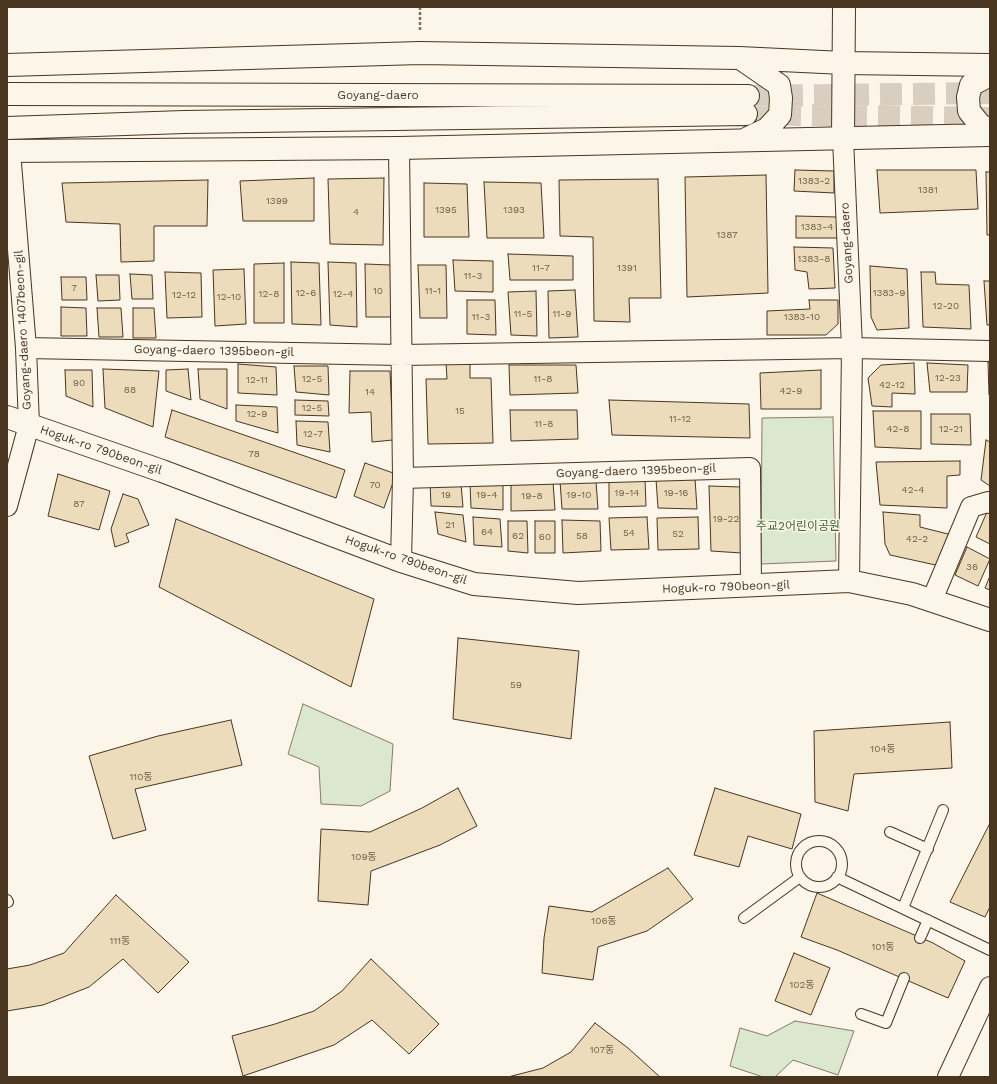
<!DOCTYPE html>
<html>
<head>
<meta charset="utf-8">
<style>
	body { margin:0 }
	#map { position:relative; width:997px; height:1084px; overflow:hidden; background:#fbf6e9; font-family:"Work Sans",sans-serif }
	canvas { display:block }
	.frame { position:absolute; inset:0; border:8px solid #4a3520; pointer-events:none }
</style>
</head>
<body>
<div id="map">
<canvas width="997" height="1084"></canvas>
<div class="frame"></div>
</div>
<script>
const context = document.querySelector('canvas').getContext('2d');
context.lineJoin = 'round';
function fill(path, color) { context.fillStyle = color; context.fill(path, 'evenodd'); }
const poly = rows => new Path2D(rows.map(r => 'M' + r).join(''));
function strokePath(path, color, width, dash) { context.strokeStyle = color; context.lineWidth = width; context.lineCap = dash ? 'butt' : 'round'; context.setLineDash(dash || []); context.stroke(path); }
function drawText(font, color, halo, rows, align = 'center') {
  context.font = font + ' "Work Sans","Noto Sans KR",sans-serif'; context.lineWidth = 3; context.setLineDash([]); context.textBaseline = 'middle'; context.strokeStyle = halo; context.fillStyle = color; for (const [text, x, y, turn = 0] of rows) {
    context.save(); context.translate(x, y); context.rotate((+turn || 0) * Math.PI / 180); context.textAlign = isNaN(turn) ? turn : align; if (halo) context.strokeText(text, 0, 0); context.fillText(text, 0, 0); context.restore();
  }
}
const green = poly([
	[833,417,836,561,761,564,762,418,833,417],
	[303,704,393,744,390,791,361,806,321,804,319,767,288,754,303,704],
	[795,1021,854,1031,838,1075,793,1060,775,1077,763,1077,730,1066,740,1028,767,1036,795,1021]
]);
fill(green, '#dce7d0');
strokePath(green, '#887966', 1);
const building = poly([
	[795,170,834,171,834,193,794,191,795,170],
	[877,170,976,170,978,209,880,213,877,170],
	[986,172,990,172,990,235,987,235,986,172],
	[766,175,768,293,687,297,685,177,766,175],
	[314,178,314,221,243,221,240,181,314,178],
	[384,178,383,245,330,244,328,179,384,178],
	[658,179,661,298,629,298,630,322,594,321,593,237,560,236,559,180,658,179],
	[208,180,207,226,154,226,154,261,121,262,120,224,66,222,62,183,208,180],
	[484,182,541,183,544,238,487,238,484,182],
	[424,183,467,184,469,237,424,237,424,183],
	[796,216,837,217,838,238,796,238,796,216],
	[794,247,833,248,835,288,809,289,807,272,795,270,794,247],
	[508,254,573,256,573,280,510,280,508,254],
	[453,260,493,261,493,292,455,291,453,260],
	[291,262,319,263,321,325,292,324,291,262],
	[328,262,356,263,357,327,330,325,328,262],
	[284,263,284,323,254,323,254,264,284,263],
	[365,264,391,265,391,317,366,317,365,264],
	[418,265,446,265,447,318,420,318,418,265],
	[870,266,907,269,909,328,877,330,871,317,870,266],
	[244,269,246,324,215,326,213,270,244,269],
	[165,272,201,273,202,317,167,318,165,272],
	[921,272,935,272,936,284,969,285,971,329,923,327,921,272],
	[130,274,152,275,153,299,132,299,130,274],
	[96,275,119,275,120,300,98,301,96,275],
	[61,277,86,277,87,300,62,300,61,277],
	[984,281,990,281,990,325,987,325,984,281],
	[575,290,578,337,549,338,548,291,575,290],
	[536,291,537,336,511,335,508,292,536,291],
	[467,300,495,300,496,335,467,334,467,300],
	[809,300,838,300,838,324,826,335,767,335,767,311,810,309,809,300],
	[61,307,86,308,87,336,61,336,61,307],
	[97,308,121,308,123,337,99,337,97,308],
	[133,308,154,308,156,338,133,338,133,308],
	[446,362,470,362,470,378,491,378,493,443,428,444,426,379,447,379,446,362],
	[988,362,990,362,990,395,989,395,988,362],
	[914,363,915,394,892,393,892,407,872,406,868,378,881,365,914,363],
	[927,363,968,365,967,392,930,392,927,363],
	[238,364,276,367,277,395,238,393,238,364],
	[509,365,576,365,578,393,510,395,509,365],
	[294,366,328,366,329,395,296,392,294,366],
	[103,369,159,371,153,427,105,408,103,369],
	[188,369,191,400,166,391,166,370,188,369],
	[198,369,227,369,227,409,200,399,198,369],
	[65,370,92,370,93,407,66,396,65,370],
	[821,370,821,409,761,409,760,373,821,370],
	[350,371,390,371,393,440,372,442,371,412,349,413,350,371],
	[295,400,328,401,329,416,295,415,295,400],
	[609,400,749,404,750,438,612,435,609,400],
	[236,405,277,407,278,433,236,421,236,405],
	[172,410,345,470,336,498,165,437,172,410],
	[510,410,577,410,578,439,511,441,510,410],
	[873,411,921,411,921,449,875,447,873,411],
	[931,414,970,414,971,445,931,444,931,414],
	[296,421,328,422,330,452,297,445,296,421],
	[986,440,990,442,990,486,981,480,986,440],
	[960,461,960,475,947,476,947,508,880,505,876,462,960,461],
	[365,463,396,474,384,508,354,496,365,463],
	[58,474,110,491,99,530,48,516,58,474],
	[695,478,697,509,658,508,656,479,695,478],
	[609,479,645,479,646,506,609,507,609,479],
	[511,481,553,482,555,510,511,511,511,481],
	[560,481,596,481,598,509,562,509,560,481],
	[430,482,461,484,463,507,431,506,430,482],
	[470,483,503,483,503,510,471,508,470,483],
	[709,486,741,487,742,553,711,551,709,486],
	[123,494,138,499,149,525,126,534,129,542,115,547,111,529,123,494],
	[435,512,463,515,466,542,438,534,435,512],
	[883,512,920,515,920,527,952,535,940,566,890,555,885,544,883,512],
	[987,512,990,513,990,544,976,537,987,512],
	[473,517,500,519,502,547,474,545,473,517],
	[647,517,649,549,611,550,609,518,647,517],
	[698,517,699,549,658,550,657,518,698,517],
	[176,519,374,599,351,687,159,587,176,519],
	[562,520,600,521,601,551,563,553,562,520],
	[508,521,527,521,528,553,508,551,508,521],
	[535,521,555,521,555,553,535,553,535,521],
	[967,547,990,559,978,586,955,575,967,547],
	[990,576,990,590,985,588,990,576],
	[458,638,579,651,571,739,453,719,458,638],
	[231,720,242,765,135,789,146,830,113,839,89,756,158,736,231,720],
	[950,722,952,768,854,774,848,811,815,802,814,731,950,722],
	[458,788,477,826,440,845,371,871,368,905,318,901,321,829,370,832,422,808,458,788],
	[715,788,801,814,792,849,748,836,739,867,694,855,715,788],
	[990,823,990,907,985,917,950,902,990,823],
	[668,868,693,899,647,931,598,947,593,980,542,973,544,938,549,906,592,912,668,868],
	[817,893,933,943,965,961,948,998,837,950,801,937,817,893],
	[116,895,189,962,158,993,123,959,89,987,43,1005,7,1011,7,969,30,965,64,953,116,895],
	[794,953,830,968,811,1015,775,1001,794,953],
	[371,959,439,1024,409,1054,372,1020,334,1045,243,1076,232,1036,275,1024,314,1011,342,991,371,959],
	[595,1023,628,1048,660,1077,508,1077,543,1068,571,1052,595,1023]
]);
fill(building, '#ecdcbc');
strokePath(building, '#4a3520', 1);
strokePath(poly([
	[748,96,990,93],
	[746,114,990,118]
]), '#d8cfc1', 22, [22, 11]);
const service = poly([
	[890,832,928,849],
	'796 864a23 23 0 1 1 46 0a23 23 0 1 1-46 0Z',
	[837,877,990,950],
	[7,900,8,902],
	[903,908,943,810],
	[744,918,800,877],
	[920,938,928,920],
	[861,1014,886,1023,904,978]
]);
const minor = poly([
	[843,138,852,348,849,581],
	[399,148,403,478,401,561],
	[26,348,401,355,852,348,990,351],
	[403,478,750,468,751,585],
	[7,506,29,425,26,348,10,151],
	[932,600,971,507,988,502,990,503],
	[948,1077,990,987]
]);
const tertiary = poly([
	[843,138,844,7],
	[7,417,162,471,401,561,474,584,578,593,849,581,912,594,990,620]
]);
const primary = poly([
	[740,58,779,85,781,98,780,115,767,129,746,139],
	[7,65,420,53,739,58,844,63,990,65],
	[990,75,971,85,968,97,969,111,981,126,990,129],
	[7,94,748,96],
	[7,128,184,122,746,114],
	[7,151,399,148,990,135]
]);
strokePath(service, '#4a3520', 12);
strokePath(minor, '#4a3520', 22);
strokePath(tertiary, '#4a3520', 24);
strokePath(primary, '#4a3520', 24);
strokePath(poly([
	[420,30,420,7]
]), '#7f6f5c', 2.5, [3, 2]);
strokePath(service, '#fbf6e9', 10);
strokePath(minor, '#fbf6e9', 20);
strokePath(tertiary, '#fbf6e9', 22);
strokePath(primary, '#fbf6e9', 22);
drawText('10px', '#725f47', null, [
	["1383-2",814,181],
	["1381",928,190],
	["1399",277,201],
	["1395",446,210],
	["1393",514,210],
	["4",356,212],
	["1383-4",817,227],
	["1387",727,235],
	["1383-8",814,259],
	["11-7",541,268],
	["1391",627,268],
	["11-3",473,276],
	["7",74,288],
	["10",378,291],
	["11-1",433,291],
	["12-6",306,293],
	["1383-9",889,293],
	["12-8",269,294],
	["12-4",343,294],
	["12-12",184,295],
	["12-10",229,297],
	["12-20",946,306],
	["11-5",523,314],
	["11-9",562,314],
	["11-3",481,317],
	["1383-10",802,317],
	["12-23",948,378],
	["12-5",312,379],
	["11-8",543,379],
	["12-11",257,380],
	["90",79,383],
	["42-12",892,385],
	["88",130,390],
	["42-9",791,391],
	["14",370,392],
	["12-5",312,408],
	["15",460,411],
	["12-9",257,414],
	["11-12",680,419],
	["11-8",544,424],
	["42-8",898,429],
	["12-21",951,429],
	["12-7",313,434],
	["78",254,454],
	["70",375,485],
	["42-4",913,490],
	["19-14",627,493],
	["19-16",676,493],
	["19",446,495],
	["19-4",487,495],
	["19-10",579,495],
	["19-8",532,496],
	["87",79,504],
	["19-22",726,519],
	["21",450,525],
	["64",487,532],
	["54",629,533],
	["52",678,534],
	["62",518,536],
	["58",582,536],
	["60",545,537],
	["42-2",917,539],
	["36",972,567],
	["59",516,685],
	["104동",883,749],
	["110동",141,777],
	["109동",364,857],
	["106동",604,921],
	["111동",120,941],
	["101동",883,947],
	["102동",802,985],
	["107동",602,1050]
]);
drawText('12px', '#4a3520', '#fbf6e9', [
	["Goyang-daero",378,95],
	["Goyang-daero",847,243,-93],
	["Goyang-daero 1407beon-gil",23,330,-93],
	["Goyang-daero 1395beon-gil",214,351,1],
	["Hoguk-ro 790beon-gil",101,450,19],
	["Goyang-daero 1395beon-gil",636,471,-2],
	["Hoguk-ro 790beon-gil",406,560,19],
	["Hoguk-ro 790beon-gil",726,587,-2]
]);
drawText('12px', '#436837', '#fbf6e9', [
	["주교2어린이공원",798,526]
]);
</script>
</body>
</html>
